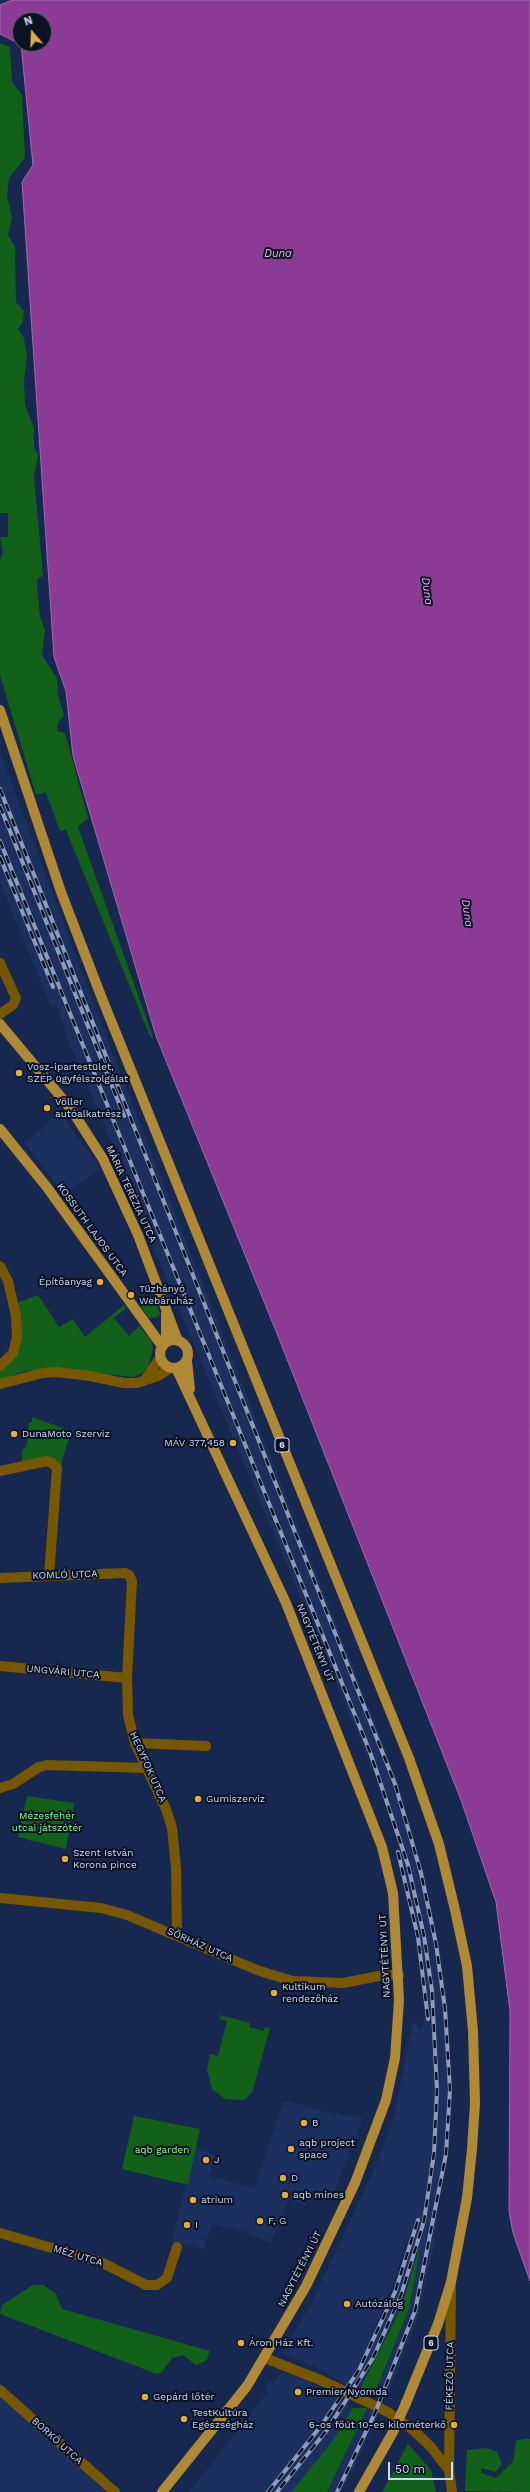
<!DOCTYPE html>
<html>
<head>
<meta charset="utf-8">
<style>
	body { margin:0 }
	#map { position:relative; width:530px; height:2492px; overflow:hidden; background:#162850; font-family:"Work Sans",sans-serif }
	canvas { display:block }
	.north { position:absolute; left:12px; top:12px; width:40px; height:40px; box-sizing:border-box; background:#0a1224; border:1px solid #586277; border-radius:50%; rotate:341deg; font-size:11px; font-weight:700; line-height:16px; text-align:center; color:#ccd9f3 }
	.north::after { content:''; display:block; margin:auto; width:14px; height:18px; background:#e3ae35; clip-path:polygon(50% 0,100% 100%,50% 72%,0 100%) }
	.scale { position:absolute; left:388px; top:2462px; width:65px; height:18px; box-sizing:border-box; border:2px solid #ccd9f3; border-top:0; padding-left:5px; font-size:12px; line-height:14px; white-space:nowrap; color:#ccd9f3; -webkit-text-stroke:3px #0a1224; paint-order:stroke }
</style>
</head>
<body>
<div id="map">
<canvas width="530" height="2492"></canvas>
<div class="north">N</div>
<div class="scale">50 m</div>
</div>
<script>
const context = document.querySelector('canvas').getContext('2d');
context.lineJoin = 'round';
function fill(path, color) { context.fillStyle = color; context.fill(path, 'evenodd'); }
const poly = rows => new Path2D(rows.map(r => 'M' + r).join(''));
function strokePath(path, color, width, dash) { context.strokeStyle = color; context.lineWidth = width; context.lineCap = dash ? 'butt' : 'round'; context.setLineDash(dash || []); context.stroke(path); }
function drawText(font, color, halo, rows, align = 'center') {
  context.font = font + ' "Work Sans",sans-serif'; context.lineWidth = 4; context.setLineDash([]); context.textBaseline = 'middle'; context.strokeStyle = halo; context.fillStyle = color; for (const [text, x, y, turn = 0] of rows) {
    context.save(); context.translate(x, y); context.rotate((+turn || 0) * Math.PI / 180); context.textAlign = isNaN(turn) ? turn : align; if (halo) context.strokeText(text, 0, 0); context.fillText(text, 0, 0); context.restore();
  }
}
fill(poly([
	[0,752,105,1034,398,1782,424,1873,439,1944,448,2009,449,2080,445,2153,434,2246,419,2313,387,2397,375,2392,409,2309,419,2247,401,2308,358,2393,324,2371,282,2353,310,2306,374,2170,393,2120,413,2021,421,2030,428,2008,421,1943,407,1874,381,1789,121,1171,121,1165,69,1042,57,1005,51,1007,0,882],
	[409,2237,391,2301,369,2339,385,2304,388,2294,391,2292,406,2241],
	[60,1112,100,1169,64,1194,25,1143],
	[283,2101,305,2105,305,2108,363,2118,330,2201,311,2192,305,2205,289,2199,271,2243,237,2229,212,2224,204,2249,172,2241,186,2184,122,2169,134,2116,200,2129,196,2149,215,2154,209,2176,255,2188],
	[282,2372,309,2382,353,2408,331,2443,291,2492,189,2492,269,2391,265,2387,269,2381,273,2384],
	[0,2386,116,2492,0,2492],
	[367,2408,379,2413,350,2476,341,2492,327,2492]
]), '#1b305e');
fill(poly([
	[0,43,10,47,12,82,22,95,25,158,9,178,7,196,12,218,8,235,15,247,16,302,24,311,23,321,18,329,24,338,27,356,24,381,25,405,34,428,34,448,38,455,34,477,43,576,38,578,37,585,40,617,45,630,42,655,57,678,58,695,64,715,58,723,57,731,65,733,88,818,78,827,154,1040,150,1036,66,830,60,831,46,792,36,795,0,675,0,560,3,553,0,537,8,537,8,513,0,513],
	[38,1295,59,1327,73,1319,85,1337,124,1305,126,1308,114,1318,129,1336,139,1326,151,1340,153,1349,148,1367,143,1373,133,1377,56,1368,21,1372,0,1380,0,1370,16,1356,17,1303],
	[144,1296,156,1300,160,1314,158,1317,149,1318,141,1307],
	[32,1417,71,1431,59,1471,57,1461,22,1462,22,1450,27,1446,29,1423,32,1422],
	[27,1796,74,1803,66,1849,18,1837],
	[220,2015,250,2023,249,2027,264,2031,265,2027,270,2028,252,2093,244,2100,225,2099,212,2089,207,2070,210,2054,218,2056,227,2021,219,2019],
	[134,2116,200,2129,188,2185,122,2169],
	[421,2242,409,2309,375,2392,358,2393,401,2308],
	[33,2285,43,2285,56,2294,62,2309,210,2351,206,2361,196,2365,183,2355,172,2358,162,2372,157,2374,0,2314,2,2305],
	[353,2408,367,2408,327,2492,291,2492,331,2443],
	[524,2439,530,2439,530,2492,465,2491,467,2450,486,2448,497,2452,502,2464,496,2472,481,2468,481,2473,496,2478,513,2462,516,2441],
	[408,2444,431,2470,436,2492,382,2492]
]), '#136118');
const water = poly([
	[12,0,530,0,530,2281,513,2233,509,2211,510,2011,496,1902,461,1800,278,1336,156,1036,73,756,66,691,54,657,22,182,33,165,21,44,44,44,44,20,20,20,20,44,0,34,0,5,12,0]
]);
fill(water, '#8c3b95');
strokePath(water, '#9f6ab1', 1);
strokePath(poly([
	[0,963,16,998,13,1005,0,1014],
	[0,1266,8,1281,16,1316,17,1337,13,1353,0,1366],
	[144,1381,160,1358],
	[0,1384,43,1373,56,1372,90,1376,124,1383,137,1383,158,1376,170,1368],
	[0,1471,47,1461,52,1463,57,1468,49,1576],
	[0,1578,125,1573,129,1575,132,1581,127,1678,128,1715,135,1743,166,1809,172,1828,176,1867,177,1934],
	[0,1666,127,1678],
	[135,1743,206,1746],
	[0,1788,13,1784,39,1767,47,1765,146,1768],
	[0,1898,101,1908,127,1915,257,1970,292,1981,343,1983,384,1975,399,1975],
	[0,2233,101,2262,146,2285,157,2285,167,2278,177,2247],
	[265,2358,325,2382,388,2412,413,2430,431,2447,449,2470,452,2492],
	[0,2390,115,2492],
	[449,2470,451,2286]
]), '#775700', 10);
strokePath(poly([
	[0,710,61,892,101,996,409,1758,439,1844,455,1910,467,1966,473,2031,475,2103,472,2149,467,2198,451,2282,438,2324,406,2403],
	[0,1024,71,1109,103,1159,138,1235,178,1341],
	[0,1129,46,1186,162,1346],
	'160 1354a14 14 0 1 1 28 0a14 14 0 1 1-28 0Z',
	[166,1343,166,1314],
	[187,1361,190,1389],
	[162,2492,247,2386,306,2286,355,2183,386,2100,395,2058,399,2000,393,1893,382,1847,286,1603,176,1368],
	[359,2492,393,2432]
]), '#af8933', 10);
const rail = poly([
	[0,789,395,1784,421,1873,436,1944,445,2009,450,2090,446,2154,415,2311,375,2413,337,2492],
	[0,806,124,1116],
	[0,841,370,1752,408,1865,424,1936,432,1991,437,2090,434,2153,424,2221,401,2295,373,2358,327,2430,277,2492],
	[0,857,53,987],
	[398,1852,418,1937,428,2019],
	[268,2492,321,2426,359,2370,395,2292,418,2220]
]);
strokePath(rail, '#8d9cbb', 4);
strokePath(rail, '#0a1224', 2.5, [8]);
strokePath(poly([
	[393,2432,406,2403]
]), '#af8933', 10);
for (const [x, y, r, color] of [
	[19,1073,4,"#e3ae35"],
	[47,1108,4,"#e3ae35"],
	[100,1282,4,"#e3ae35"],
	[131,1295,4,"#e3ae35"],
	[14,1434,4,"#e3ae35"],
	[233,1443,4,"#e3ae35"],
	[198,1799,4,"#e3ae35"],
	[65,1859,4,"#e3ae35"],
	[274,1993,4,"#e3ae35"],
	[304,2123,4,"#e3ae35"],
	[291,2149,4,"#e3ae35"],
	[206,2160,4,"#e3ae35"],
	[283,2178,4,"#e3ae35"],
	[285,2195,4,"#e3ae35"],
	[193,2200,4,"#e3ae35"],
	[260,2221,4,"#e3ae35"],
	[187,2225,4,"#e3ae35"],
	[347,2304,4,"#e3ae35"],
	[241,2343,4,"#e3ae35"],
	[298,2392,4,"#e3ae35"],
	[145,2397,4,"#e3ae35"],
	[184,2419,4,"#e3ae35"],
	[454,2425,4,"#e3ae35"]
]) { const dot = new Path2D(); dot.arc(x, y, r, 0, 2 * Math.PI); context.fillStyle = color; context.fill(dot); strokePath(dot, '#0a1224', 1.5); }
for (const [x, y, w] of [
	[282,1445,14],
	[431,2343,14]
]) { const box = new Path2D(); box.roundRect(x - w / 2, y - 7, w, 14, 3); context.fillStyle = '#0a1224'; context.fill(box); strokePath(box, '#ccd9f3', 1); }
drawText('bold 9px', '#ccd9f3', null, [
	["6",282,1445],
	["6",431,2343]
]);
drawText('10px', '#ccd9f3', '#0a1224', [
	["Vosz-ipartestület,",27,1067],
	["SZÉP ügyfélszolgálat",27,1079],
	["Völler",55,1102],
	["autóalkatrész",55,1114],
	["Építőanyag",92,1282,"right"],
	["Tűzhányó",139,1289],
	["Webáruház",139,1301],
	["DunaMoto Szerviz",22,1434],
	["MÁV 377,458",225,1443,"right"],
	["Gumiszerviz",206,1799],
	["Szent István",73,1853],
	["Korona pince",73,1865],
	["Kultikum",282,1987],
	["rendezőház",282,1999],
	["B",312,2123],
	["aqb project",299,2143],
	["space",299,2155],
	["J",214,2160],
	["D",291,2178],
	["aqb mines",293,2195],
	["atrium",201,2200],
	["F, G",268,2221],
	["I",195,2225],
	["Autózálog",355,2304],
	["Áron Ház Kft.",249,2343],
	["Premier Nyomda",306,2392],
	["Gepárd lőtér",153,2397],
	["TestKultúra",192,2413],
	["Egészségház",192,2425],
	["6-os főút 10-es kilométerkő",446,2425,"right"]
], 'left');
drawText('10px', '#ccd9f3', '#0a1224', [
	["MÁRIA TERÉZIA UTCA",131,1194,65],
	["KOSSUTH LAJOS UTCA",92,1230,54],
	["KOMLÓ UTCA",65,1575,-2],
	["NAGYTÉTÉNYI ÚT",315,1643,68],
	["UNGVÁRI UTCA",63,1672,5],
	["HEGYFOK UTCA",148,1767,66],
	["SÖRHÁZ UTCA",200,1945,24],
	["NAGYTÉTÉNYI ÚT",385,1956,-93],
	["MÉZ UTCA",78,2256,17],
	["NAGYTÉTÉNYI ÚT",300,2269,-63],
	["FÉKEZŐ UTCA",450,2376,-89],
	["BORKŐ UTCA",57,2441,42]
]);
drawText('10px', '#8aff89', '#0a1224', [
	["Mézesfehér",47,1816],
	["utcai játszótér",47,1828],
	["aqb garden",162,2150]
]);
drawText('italic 11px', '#f2b4f8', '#0a1224', [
	["Duna",278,254],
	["Duna",427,591,83],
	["Duna",467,913,83]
]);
</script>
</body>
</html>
